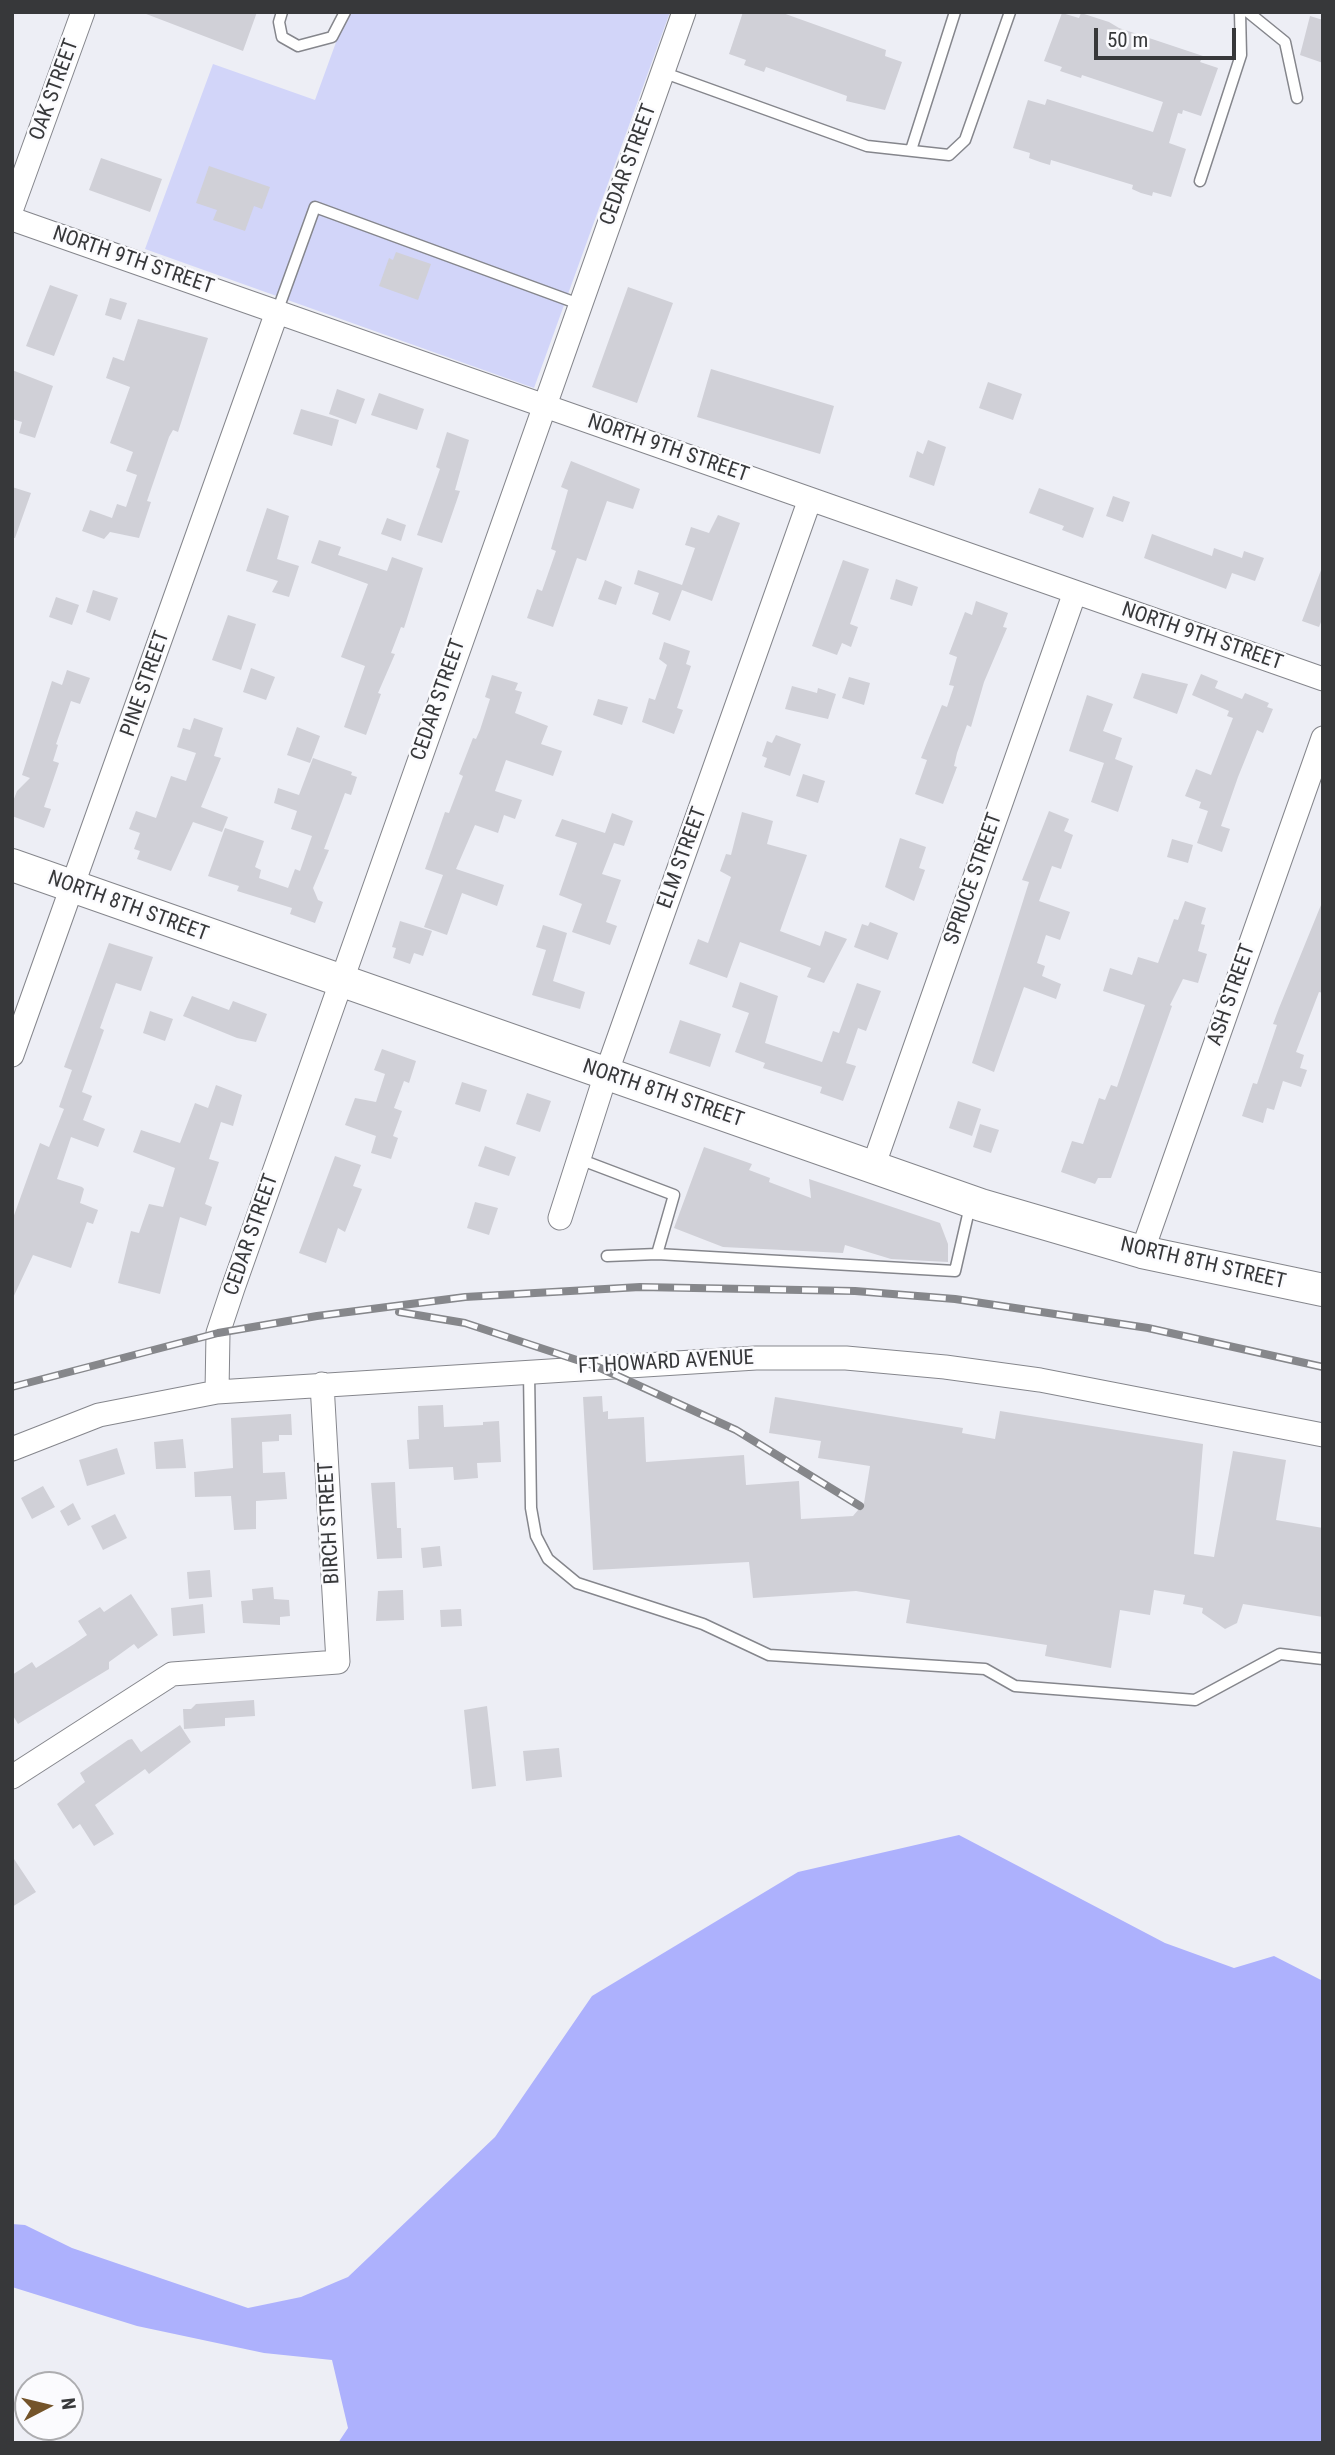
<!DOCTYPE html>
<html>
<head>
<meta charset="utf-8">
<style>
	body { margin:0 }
	#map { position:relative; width:1335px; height:2455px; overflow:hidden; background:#edeef5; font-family:"Roboto Condensed",sans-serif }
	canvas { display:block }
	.frame { position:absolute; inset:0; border:14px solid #37383a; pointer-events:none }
	.north { position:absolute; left:14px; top:2371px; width:70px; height:70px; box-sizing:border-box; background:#fbfbfe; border:2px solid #adadb0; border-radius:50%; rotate:83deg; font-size:19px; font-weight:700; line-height:28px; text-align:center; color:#37383a }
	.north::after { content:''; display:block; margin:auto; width:24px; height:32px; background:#74542a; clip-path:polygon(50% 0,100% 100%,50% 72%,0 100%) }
	.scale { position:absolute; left:1094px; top:28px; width:142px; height:32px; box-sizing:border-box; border:4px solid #37383a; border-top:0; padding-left:9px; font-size:21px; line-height:24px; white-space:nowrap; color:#37383a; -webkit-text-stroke:5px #fbfbfe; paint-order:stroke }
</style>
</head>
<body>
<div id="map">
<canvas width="1335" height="2455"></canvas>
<div class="frame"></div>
<div class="north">N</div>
<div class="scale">50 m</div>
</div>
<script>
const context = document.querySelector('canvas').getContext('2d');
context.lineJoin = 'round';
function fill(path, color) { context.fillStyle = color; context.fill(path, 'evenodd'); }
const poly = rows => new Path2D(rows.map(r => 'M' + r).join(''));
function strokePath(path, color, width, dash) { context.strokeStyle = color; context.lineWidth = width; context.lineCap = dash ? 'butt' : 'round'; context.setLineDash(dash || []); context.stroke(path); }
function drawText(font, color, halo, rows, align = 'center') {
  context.font = font + ' "Roboto Condensed",sans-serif'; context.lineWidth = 5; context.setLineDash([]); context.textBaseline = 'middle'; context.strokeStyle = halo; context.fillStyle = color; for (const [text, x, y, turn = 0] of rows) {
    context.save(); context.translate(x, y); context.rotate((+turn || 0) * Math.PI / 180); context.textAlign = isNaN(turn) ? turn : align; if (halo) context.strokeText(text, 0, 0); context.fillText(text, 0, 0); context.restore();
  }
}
fill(poly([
	[347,12,670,12,534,388,145,249,213,64,315,100]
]), '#d2d5f9');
fill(poly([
	[959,1835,1165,1943,1234,1968,1274,1956,1323,1981,1323,2443,338,2443,348,2428,332,2360,264,2353,137,2326,12,2287,12,2224,25,2225,72,2248,248,2308,301,2297,336,2282,348,2277,495,2137,592,1996,798,1872]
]), '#adb1fd');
fill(poly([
	[141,12,257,12,243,51],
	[743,12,780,12,886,50,885,56,902,62,885,110,846,101,847,96,766,67,764,72,744,65,746,60,729,54],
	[1062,13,1079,18,1081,13,1109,22,1119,28,1203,56,1200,62,1218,68,1201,116,1183,110,1182,114,1178,113,1169,143,1186,149,1171,197,1153,192,1152,196,1141,193,1132,189,1133,185,1051,160,1050,165,1040,162,1029,158,1030,153,1013,148,1028,100,1045,105,1047,99,1153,132,1163,102,1082,75,1081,78,1060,71,1062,67,1044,61],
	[1310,16,1323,20,1323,63,1300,55],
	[101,158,162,179,150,212,89,190],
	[209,166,270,187,262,209,254,206,245,231,213,220,217,210,196,203],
	[396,252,431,264,418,300,379,286,389,258,393,260],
	[50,285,78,295,54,356,26,346],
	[628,287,673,303,637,403,592,387],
	[110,298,127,303,121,320,105,315],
	[138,319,208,338,178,432,173,430,169,437,147,501,151,502,139,538,110,532,104,539,82,531,90,510,112,518,117,504,126,507,137,475,126,471,133,452,110,443,130,387,106,378,113,357,124,361],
	[711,369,834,406,820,454,697,417],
	[12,370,53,386,35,438,19,433,22,422,12,419],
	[988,382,1022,394,1013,420,979,408],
	[337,389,365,399,356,424,329,414],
	[379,393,424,409,417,430,371,415],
	[301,409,339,420,332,446,293,434],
	[447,432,469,440,455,490,460,491,442,543,417,535,440,469,436,467],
	[928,440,946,447,934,486,909,477,917,451,923,454],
	[571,461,640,489,633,509,607,501,586,561,577,558,553,627,527,618,537,589,542,591,556,551,551,549,568,490,561,487],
	[12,487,31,493,15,538,12,538],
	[1039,488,1094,508,1083,538,1062,530,1064,526,1029,513],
	[1113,496,1130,502,1123,522,1106,516],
	[267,508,289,516,277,559,299,566,289,597,272,592,278,581,246,571],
	[718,515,740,523,712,601,682,590,670,621,652,614,659,593,634,584,638,570,682,585,695,548,685,545,691,527,709,533],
	[387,518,406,525,401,541,381,534],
	[1152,534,1212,556,1214,548,1242,558,1244,551,1264,558,1255,581,1232,573,1226,589,1144,558],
	[319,540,341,547,338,555,387,571,392,557,423,568,404,628,401,627,391,653,395,654,378,693,381,694,366,735,344,727,365,666,341,657,368,584,311,563],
	[843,560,869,569,850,624,858,627,851,647,842,643,837,655,812,646],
	[1321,570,1323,617,1319,627,1302,621],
	[896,579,918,587,912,606,890,599],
	[605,580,622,587,616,605,598,599],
	[93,590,118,598,110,621,86,612],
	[56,597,79,605,72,625,49,617],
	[976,601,1008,613,1003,627,1007,628,984,682,971,727,967,725,957,753,954,766,957,767,943,804,915,794,927,760,921,758,942,705,947,707,954,686,949,685,957,657,949,654,965,612,972,615],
	[228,615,256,624,241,670,212,660],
	[664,642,690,651,686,664,691,666,677,708,683,710,674,734,642,722,649,698,655,700,667,665,659,659],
	[251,668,275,677,266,700,243,692],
	[67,670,90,678,80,704,71,701,56,744,58,745,53,761,59,763,44,807,51,809,44,828,12,816,12,804,17,791,30,778,22,775,52,681,62,685],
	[1142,673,1188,684,1177,714,1133,698],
	[1201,674,1218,681,1215,688,1242,699,1245,693,1269,703,1267,707,1273,709,1263,733,1257,730,1238,777,1221,826,1230,829,1222,852,1197,843,1208,811,1199,808,1201,802,1185,796,1196,769,1211,775,1233,718,1227,716,1229,711,1192,695],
	[492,675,518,683,515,690,522,692,515,713,548,726,541,744,562,751,553,776,506,760,495,791,522,800,515,819,504,815,498,833,475,825,456,869,504,885,497,906,462,893,447,935,424,927,443,875,425,869,445,812,449,813,463,776,459,774,473,738,476,739,480,730,490,699,485,697],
	[849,677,870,683,864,705,842,698],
	[792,686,817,693,818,688,836,694,828,719,785,709],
	[1087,695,1113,704,1103,731,1122,738,1115,759,1133,766,1118,812,1091,802,1104,763,1069,751],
	[598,699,628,707,622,725,593,715],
	[194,718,223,728,214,756,221,758,201,807,228,817,222,832,193,822,171,871,137,859,140,851,134,849,140,833,129,829,136,811,156,818,171,776,186,781,196,753,177,747,183,728,190,730],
	[297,727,320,736,310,763,287,755],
	[776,735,801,744,790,776,764,767,767,758,762,756,767,741,772,743],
	[313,758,352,772,351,775,357,777,351,795,345,793,324,849,329,850,313,888,318,900,323,902,315,923,290,914,292,908,237,891,239,886,208,876,225,828,264,841,255,867,261,870,259,878,288,888,295,869,300,871,312,836,291,829,297,811,274,803,278,788,299,795],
	[803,774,825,781,818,803,796,796],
	[1049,811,1069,819,1064,831,1073,835,1061,869,1052,866,1039,901,1070,912,1060,940,1046,935,1037,963,1045,966,1042,976,1061,984,1056,999,1024,987,994,1072,972,1063,1029,882,1022,880],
	[742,812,773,821,767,844,807,855,780,931,820,946,825,931,847,939,824,983,807,977,811,968,740,942,727,978,689,964,698,939,708,943,731,877,720,871,726,854,731,855],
	[612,813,633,821,624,846,614,843,602,874,621,880,606,922,617,926,610,945,572,932,582,904,559,895,577,843,555,836,562,819,605,833],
	[900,838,926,847,919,868,925,870,914,901,885,887],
	[1172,839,1193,845,1188,863,1167,857],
	[1185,901,1206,908,1201,924,1205,925,1198,951,1207,954,1198,983,1183,979,1170,1005,1172,1006,1111,1178,1098,1178,1095,1184,1061,1172,1072,1141,1083,1144,1099,1098,1105,1100,1111,1085,1117,1087,1145,1005,1103,991,1110,968,1132,975,1138,957,1158,963,1174,919,1178,920],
	[1321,905,1323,993,1319,992,1296,1052,1304,1055,1300,1068,1307,1070,1301,1087,1283,1081,1274,1110,1267,1108,1263,1123,1242,1116,1253,1083,1257,1084,1277,1025,1273,1024,1279,1008],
	[400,921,432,931,423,956,414,953,410,964,393,958,396,948,392,947],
	[870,922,898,933,888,960,854,947,862,924,868,926],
	[543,925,567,933,553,981,585,992,580,1009,532,995,546,950,536,947],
	[109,943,153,957,141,991,116,983,100,1028,104,1030,82,1092,92,1096,83,1120,105,1129,98,1147,71,1137,57,1179,82,1187,84,1189,80,1203,98,1210,93,1224,87,1222,71,1268,33,1255,12,1300,12,1221,40,1143,49,1147,64,1109,59,1107,72,1070,64,1067],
	[740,982,778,996,765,1043,822,1062,833,1031,839,1033,857,983,881,991,866,1031,858,1028,846,1063,856,1066,843,1101,820,1093,822,1087,763,1068,765,1063,735,1052,749,1013,732,1007],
	[192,996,229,1010,233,1001,267,1014,256,1042,237,1038,183,1016],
	[150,1011,173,1019,165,1041,143,1033],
	[680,1020,721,1034,710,1067,669,1053],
	[382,1049,416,1061,409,1083,404,1081,394,1108,402,1111,393,1136,398,1138,391,1159,371,1153,376,1136,345,1125,355,1098,376,1102,385,1074,374,1070],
	[462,1082,487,1090,480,1112,455,1104],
	[216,1085,242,1095,233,1126,221,1122,209,1159,219,1162,205,1204,212,1207,206,1226,180,1217,160,1294,118,1283,131,1231,139,1233,149,1204,163,1207,175,1168,133,1152,141,1130,180,1143,195,1103,208,1108],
	[527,1093,551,1101,540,1132,516,1124],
	[958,1101,981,1109,972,1136,949,1128],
	[980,1124,999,1130,991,1153,973,1147],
	[485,1146,516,1157,509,1176,478,1166],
	[704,1147,752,1164,749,1170,770,1178,769,1182,811,1198,809,1179,940,1223,948,1244,948,1262,891,1259,845,1245,843,1253,723,1247,674,1228],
	[335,1156,361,1165,353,1186,362,1189,345,1232,338,1228,326,1263,299,1253],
	[475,1202,498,1208,489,1235,467,1228],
	[602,1396,603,1412,608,1411,608,1419,644,1417,646,1462,744,1455,746,1485,799,1481,801,1519,853,1516,864,1503,870,1466,818,1458,821,1441,769,1433,775,1397,963,1428,962,1433,995,1439,1000,1411,1203,1444,1194,1554,1214,1557,1233,1451,1286,1460,1276,1520,1323,1528,1323,1617,1243,1604,1237,1623,1225,1629,1202,1613,1203,1608,1183,1604,1185,1595,1154,1590,1150,1615,1120,1610,1111,1668,1045,1656,1047,1645,906,1623,910,1600,856,1591,753,1598,749,1562,593,1570,583,1397],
	[443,1405,444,1427,483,1425,483,1422,499,1421,501,1462,477,1463,478,1478,454,1480,453,1467,409,1469,407,1440,419,1439,418,1406],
	[291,1414,292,1435,279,1435,279,1441,262,1442,263,1473,285,1472,287,1499,256,1501,256,1529,234,1530,231,1496,195,1497,194,1472,233,1468,231,1418],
	[183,1439,186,1468,156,1469,154,1442],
	[117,1448,125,1474,87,1486,79,1460],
	[395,1482,397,1528,401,1528,402,1558,377,1559,371,1483],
	[43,1486,55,1507,32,1519,21,1498],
	[73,1503,81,1519,68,1526,60,1511],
	[115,1514,127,1538,103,1550,91,1526],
	[440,1546,442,1566,423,1568,421,1548],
	[210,1570,212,1597,189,1599,187,1572],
	[273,1587,274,1599,289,1600,290,1616,280,1617,280,1625,243,1623,241,1601,253,1600,252,1589],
	[403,1590,404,1620,376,1621,378,1591],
	[131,1594,158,1635,138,1649,134,1644,109,1662,109,1669,18,1724,12,1714,12,1675,32,1662,36,1668,74,1644,87,1635,78,1621,100,1607,104,1612],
	[203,1604,205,1633,173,1636,171,1608],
	[461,1609,462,1626,441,1627,440,1610],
	[254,1700,255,1716,225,1718,225,1726,184,1729,183,1709,191,1709,196,1704],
	[487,1706,496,1786,472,1789,464,1710],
	[180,1725,191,1742,149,1774,145,1769,95,1805,114,1834,94,1846,80,1824,73,1829,57,1804,85,1782,80,1773,128,1740,132,1739,141,1752],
	[559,1748,562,1777,526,1781,523,1751],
	[12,1856,36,1892,12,1907]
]), '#d0d0d7');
const lane = poly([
	[282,12,279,22,282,37,298,46,332,37,345,12],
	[1248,12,1285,42,1297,98],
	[662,72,867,146,949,155,965,140,1010,12],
	[911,150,955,12],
	[1200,181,1241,55,1240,12],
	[277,312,315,207,579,304],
	[579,1159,674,1195,657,1254,607,1256],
	[657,1254,955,1271,970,1206],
	[529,1372,531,1508,536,1536,548,1559,577,1583,703,1624,769,1655,985,1669,1015,1686,1195,1700,1280,1654,1323,1659]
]);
const street = poly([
	[12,208,83,12],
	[12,219,1323,679],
	[12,1055,277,312],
	[873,1167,1075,592],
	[560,1218,606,1074,810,499],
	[1142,1252,1323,738],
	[217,1392,218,1333,233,1288,684,12],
	[12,1449,99,1415,217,1392,756,1358,846,1358,945,1367,1040,1380,1323,1435],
	[12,1777,172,1674,338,1662,322,1384]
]);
const secondary = poly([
	[12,865,981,1205,1142,1252,1323,1290]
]);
strokePath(lane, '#85868c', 13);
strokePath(street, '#85868c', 25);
strokePath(secondary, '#85868c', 34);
strokePath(lane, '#fff', 10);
strokePath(street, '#fff', 23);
strokePath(secondary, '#fff', 32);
const rail = poly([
	[399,1312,465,1323,598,1367,736,1430,860,1506],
	[12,1387,218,1333,317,1316,465,1297,640,1287,855,1291,955,1299,1148,1328,1323,1367]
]);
strokePath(rail, '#86878b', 8);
strokePath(rail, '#fbfbfe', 5, [16]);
drawText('21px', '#37383a', '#fbfbfe', [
	["OAK STREET",55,90,-70],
	["CEDAR STREET",629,165,-70],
	["NORTH 9TH STREET",133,261,19],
	["NORTH 9TH STREET",668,449,19],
	["NORTH 9TH STREET",1202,637,19],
	["PINE STREET",146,684,-71],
	["CEDAR STREET",439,700,-71],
	["ELM STREET",683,858,-70],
	["SPRUCE STREET",974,879,-71],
	["NORTH 8TH STREET",128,907,20],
	["ASH STREET",1232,995,-71],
	["NORTH 8TH STREET",663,1094,19],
	["CEDAR STREET",252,1235,-71],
	["NORTH 8TH STREET",1203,1264,13],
	["FT HOWARD AVENUE",666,1363,-3],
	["BIRCH STREET",330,1523,-93]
]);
</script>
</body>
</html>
